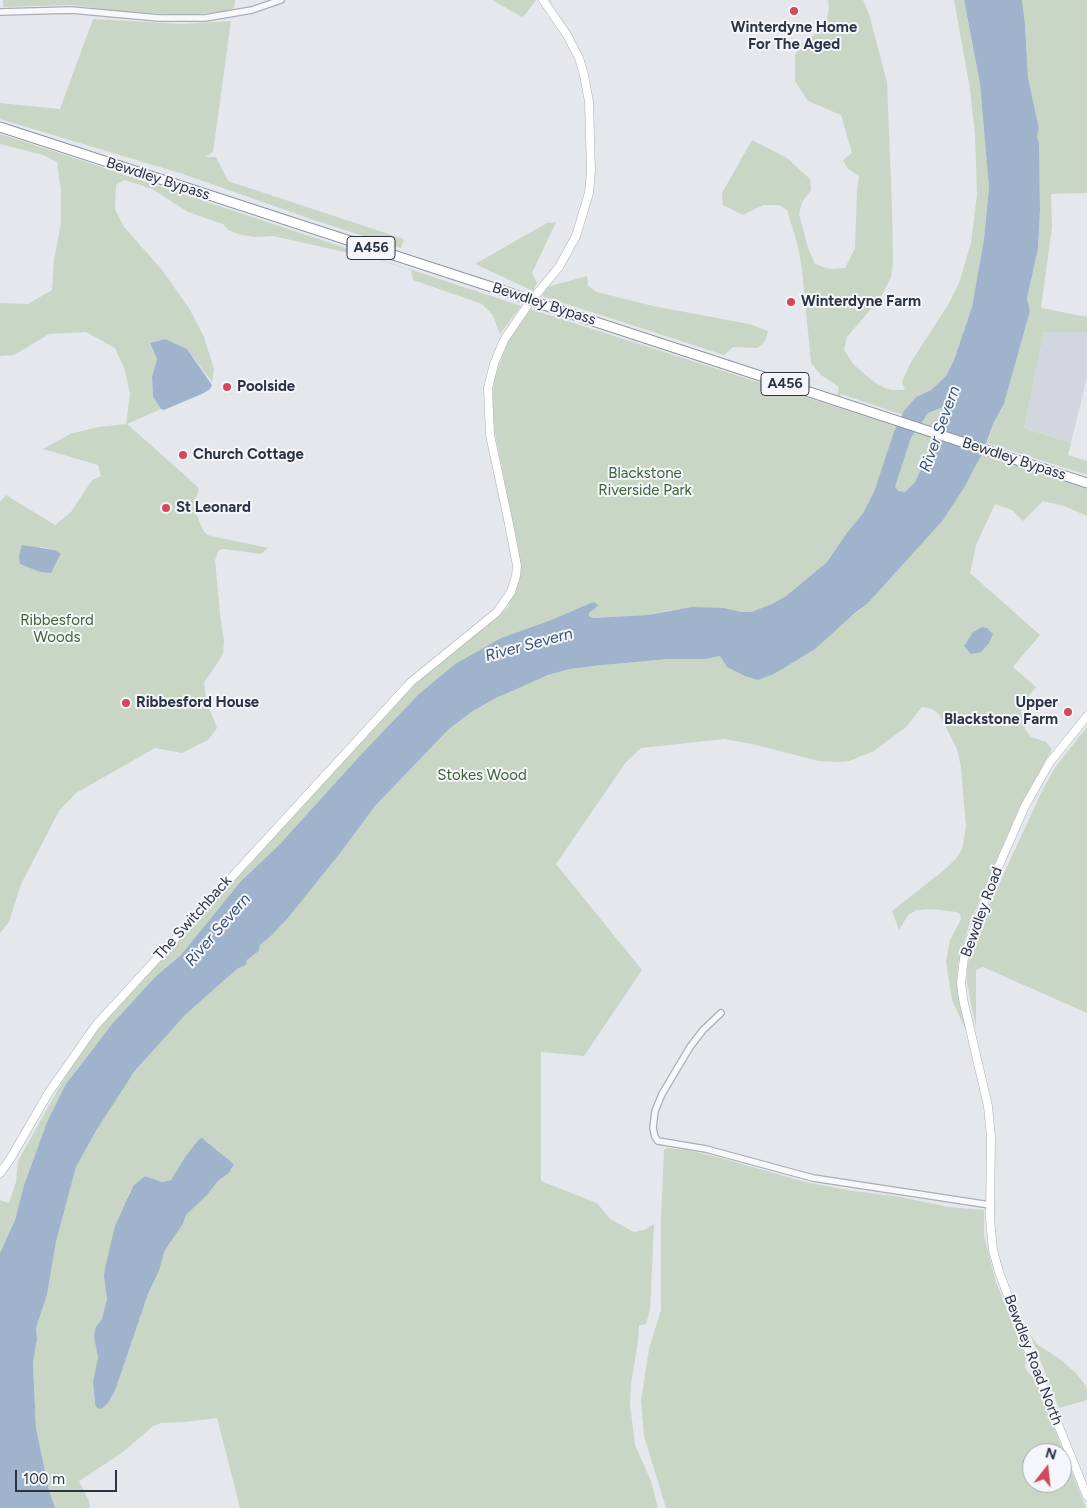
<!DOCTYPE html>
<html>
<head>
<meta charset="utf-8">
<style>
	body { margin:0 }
	#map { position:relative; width:1087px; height:1508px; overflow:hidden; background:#e4e7ec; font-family:Figtree,sans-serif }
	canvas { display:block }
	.north { position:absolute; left:1022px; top:1443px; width:50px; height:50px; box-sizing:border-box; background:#f4f6f9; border:1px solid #a4a8b1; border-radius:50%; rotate:16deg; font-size:14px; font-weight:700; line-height:20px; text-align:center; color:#2b3445 }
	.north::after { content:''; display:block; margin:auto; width:18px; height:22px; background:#d1495b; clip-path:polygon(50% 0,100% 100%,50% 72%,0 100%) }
	.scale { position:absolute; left:15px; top:1470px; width:102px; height:22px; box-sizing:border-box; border:2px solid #2b3445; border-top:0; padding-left:6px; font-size:15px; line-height:18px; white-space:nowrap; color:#2b3445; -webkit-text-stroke:4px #f4f6f9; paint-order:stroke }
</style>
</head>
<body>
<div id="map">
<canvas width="1087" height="1508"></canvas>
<div class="north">N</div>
<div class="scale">100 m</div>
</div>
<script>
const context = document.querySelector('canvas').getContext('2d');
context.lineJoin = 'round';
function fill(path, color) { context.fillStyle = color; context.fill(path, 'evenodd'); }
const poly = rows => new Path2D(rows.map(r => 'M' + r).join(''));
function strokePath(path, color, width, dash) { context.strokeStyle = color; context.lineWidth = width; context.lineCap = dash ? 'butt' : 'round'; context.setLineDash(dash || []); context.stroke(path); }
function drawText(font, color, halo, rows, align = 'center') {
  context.font = font + ' Figtree,sans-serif'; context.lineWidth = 4; context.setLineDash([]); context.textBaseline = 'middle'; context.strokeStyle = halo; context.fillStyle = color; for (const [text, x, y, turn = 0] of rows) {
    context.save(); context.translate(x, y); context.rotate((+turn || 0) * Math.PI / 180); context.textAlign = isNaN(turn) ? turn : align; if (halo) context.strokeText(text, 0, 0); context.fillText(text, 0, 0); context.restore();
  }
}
fill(poly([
	[1044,332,1087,332,1087,377,1071,443,1024,428]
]), '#d2d6de');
fill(poly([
	[3,0,235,0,234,8,220,12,188,15,128,12,72,5,3,7],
	[492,0,536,0,525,15,522,17],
	[828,0,863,0,869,14,887,82,892,208,893,262,891,277,881,297,847,337,844,350,854,365,874,382,885,388,891,390,903,390,905,389,902,382,911,362,948,305,959,283,971,243,977,195,975,134,970,89,954,0,964,0,970,32,980,84,989,188,984,239,972,307,954,360,946,376,931,390,916,397,903,415,841,394,840,397,837,396,839,387,821,375,811,363,802,270,798,246,787,210,779,205,763,205,743,215,723,205,722,193,752,140,787,158,810,179,811,190,802,202,799,214,808,248,815,264,830,269,845,268,855,248,857,191,859,176,848,169,843,160,852,153,841,115,808,101,795,81,795,55,801,44,821,30,827,19,829,8],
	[1022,0,1087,0,1087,193,1051,194,1052,227,1041,308,1087,317,1087,332,1044,332,1024,428,1071,443,1068,455,1087,461,1087,475,987,443,993,424,1004,404,1030,311,1027,298,1038,249,1040,210,1039,143,1037,137,1039,129,1028,77,1025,24],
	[93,19,182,24,231,21,213,152,205,157,216,157,228,181,404,239,401,248,311,219,183,174,0,119,0,103,60,109],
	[0,134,62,154,521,306,500,334,492,314,482,304,413,280,411,270,376,259,273,236,256,237,241,235,228,230,223,224,188,212,152,189,125,180,116,185,115,209,124,227,162,270,189,308,204,337,214,369,212,382,187,349,165,339,150,343,157,359,152,377,153,397,161,409,127,424,198,487,199,490,193,506,203,530,207,535,268,548,261,554,224,549,219,550,215,560,220,614,224,641,223,653,219,661,204,682,206,700,217,728,208,740,182,753,155,748,76,793,59,811,21,884,9,922,0,933,0,502,6,495,55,525,71,512,92,480,101,476,98,465,43,449,70,434,98,427,126,424,130,394,125,370,115,348,86,332,49,334,14,355,0,356,0,303,28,304,52,290,54,260,61,223,61,191,57,162,43,155,0,144],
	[41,547,54,550,61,553,40,572,20,563],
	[556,222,532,273,537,283,533,291,475,264,547,223],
	[587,276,588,286,597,292,653,306,749,324,768,331,766,339,762,345,757,348,733,347,724,355,542,296,547,287],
	[530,309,898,427,874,492,863,513,846,534,827,562,786,596,772,604,751,612,742,612,724,608,670,610,647,615,592,618,589,617,593,602,551,620,501,638,455,664,356,760,279,845,241,881,191,944,181,955,155,977,112,1024,82,1063,68,1082,47,1122,24,1185,15,1220,0,1253,0,1200,9,1203,16,1182,18,1161,23,1152,74,1061,99,1028,408,688,508,607,519,572,519,554,492,418,494,379,508,342],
	[941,408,947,410,947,416,937,447,929,462,920,471,915,482,905,492,899,491,895,487,911,438,928,413],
	[981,454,1087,489,1087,516,1064,506,1043,501,1023,521,1012,510,995,504,976,545,970,573,1040,635,1013,667,1036,687,1020,707,1025,729,1031,737,1046,742,1052,749,1017,812,969,925,958,964,957,979,967,1033,952,1000,946,961,950,940,961,919,960,914,956,912,931,909,917,910,908,915,899,930,892,911,943,871,956,859,962,849,966,827,961,767,957,749,939,714,932,709,922,707,906,727,874,751,849,761,837,762,819,761,752,744,724,739,641,748,626,762,556,864,642,970,584,1056,541,1052,541,1181,597,1203,610,1219,634,1232,644,1230,654,1224,650,1310,646,1324,639,1325,638,1342,631,1384,630,1404,635,1445,651,1481,658,1508,240,1508,217,1418,185,1422,161,1423,153,1426,123,1452,79,1481,89,1501,90,1508,55,1508,49,1490,36,1428,33,1363,37,1339,36,1328,47,1295,56,1242,76,1167,97,1129,123,1086,172,1028,185,1015,237,969,246,965,247,960,259,951,260,945,271,936,288,918,341,852,375,806,449,729,473,711,515,688,548,675,570,669,603,665,669,659,706,659,720,656,774,674,804,655,867,604,972,473],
	[199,1139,205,1140,234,1164,229,1173,218,1181,207,1195,186,1215,183,1224,165,1250,159,1271,148,1294,115,1391,111,1399,95,1404,93,1381,98,1358,96,1347,107,1299,104,1277,129,1193,133,1186,145,1176,162,1182,171,1180,185,1157],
	[1087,727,1087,1013,983,967,976,970,976,1028,967,983,967,966,982,921,1042,791,1056,766],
	[667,1148,688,1150,721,1158,805,1182,853,1191,895,1196,949,1207,984,1210,984,1236,996,1282,1026,1358,1025,1367,1027,1371,1034,1378,1086,1508,666,1508,644,1436,641,1400,649,1349,661,1310,661,1218,664,1150],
	[1032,1453,1062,1453,1062,1483,1032,1483],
	[1030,1334,1037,1344,1061,1360,1077,1374,1087,1388,1087,1400,1059,1408]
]), '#c9d6c5');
fill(poly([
	[964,0,1022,0,1025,24,1028,77,1039,129,1037,137,1039,143,1040,210,1038,249,1027,298,1030,311,1004,404,993,424,984,450,965,486,943,520,867,604,855,613,815,649,774,674,758,680,745,676,727,667,720,656,706,659,669,659,603,665,570,669,548,675,496,698,473,711,449,729,375,806,341,852,288,918,271,936,260,945,259,951,247,960,246,965,237,969,185,1015,134,1072,97,1129,76,1167,56,1242,47,1295,36,1328,37,1339,33,1363,36,1428,49,1490,55,1508,0,1508,0,1253,15,1220,24,1185,47,1122,66,1084,112,1024,155,977,181,955,241,881,279,845,356,760,418,695,455,664,501,638,551,620,593,602,597,604,598,606,590,612,589,616,592,618,647,615,692,607,724,608,742,612,751,612,772,604,786,596,827,562,846,534,863,513,874,492,894,432,904,411,916,397,931,390,946,376,954,360,972,307,984,239,989,188,980,84],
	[941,408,947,410,947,416,937,447,929,462,920,471,915,482,905,492,899,491,895,487,911,438,928,413],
	[165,339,187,349,212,385,210,389,204,393,164,410,161,409,153,397,152,377,157,359,150,343],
	[22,545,54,550,61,553,51,573,40,572,20,564,19,556],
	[982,627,987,628,993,634,989,643,981,652,971,654,964,646,973,632],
	[202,1138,234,1164,229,1173,218,1181,207,1195,186,1215,183,1224,165,1250,159,1271,148,1294,115,1391,108,1403,101,1409,97,1408,95,1404,93,1381,98,1358,94,1336,96,1327,102,1319,107,1299,104,1277,105,1268,115,1226,133,1186,145,1176,162,1182,171,1180,185,1157,199,1139]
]), '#9fb4cc');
const minor = poly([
	[0,12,71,10,159,18,205,18,252,10,281,0],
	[721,1013,703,1030,690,1047,662,1094,655,1111,653,1128,655,1137,658,1141,706,1149,813,1178,990,1205]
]);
const secondary = poly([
	[1087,716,1050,762,1025,806,993,879,969,943,964,958,961,983,963,999,988,1106,991,1137,990,1219,993,1250,999,1272,1034,1365,1087,1496],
	[0,1173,9,1161,49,1092,96,1025,411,682,497,612,511,592,516,576,517,566,509,524,490,435,488,388,494,364,504,340,530,302,559,267,576,236,589,193,591,171,589,102,584,75,579,58,567,35,543,0]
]);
const trunk = poly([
	[0,127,507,292],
	[544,305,1087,483]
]);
strokePath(minor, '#a9aeb7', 8);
strokePath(secondary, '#a9aeb7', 9);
strokePath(trunk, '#8b94a3', 11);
strokePath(minor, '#f7f8fa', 5.5);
strokePath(secondary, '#fff', 8);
strokePath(trunk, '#fff', 9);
const trunkBridge = poly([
	[507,292,544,305]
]);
strokePath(trunkBridge, '#8b94a3', 11, []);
strokePath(trunkBridge, '#fff', 9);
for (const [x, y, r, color] of [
	[794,11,5,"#d1495b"],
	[791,302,5,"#d1495b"],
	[227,387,5,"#d1495b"],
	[183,455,5,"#d1495b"],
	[166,508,5,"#d1495b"],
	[126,703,5,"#d1495b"],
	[1068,712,5,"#d1495b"]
]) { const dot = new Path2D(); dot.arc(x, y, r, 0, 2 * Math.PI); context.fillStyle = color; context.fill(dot); strokePath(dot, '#f4f6f9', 2); }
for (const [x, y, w] of [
	[371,248,48],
	[785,384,48]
]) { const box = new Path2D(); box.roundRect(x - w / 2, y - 11.5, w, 23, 4); context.fillStyle = '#f4f6f9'; context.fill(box); strokePath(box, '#2b3445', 1); }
drawText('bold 14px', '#2b3445', null, [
	["A456",371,248],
	["A456",785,384]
]);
drawText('bold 15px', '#2b3445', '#f4f6f9', [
	["Winterdyne Home",794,28,"center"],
	["For The Aged",794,45,"center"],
	["Winterdyne Farm",801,302],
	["Poolside",237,387],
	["Church Cottage",193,455],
	["St Leonard",176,508],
	["Ribbesford House",136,703],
	["Upper",1058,703,"right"],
	["Blackstone Farm",1058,720,"right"]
], 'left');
drawText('15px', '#2b3445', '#f4f6f9', [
	["Bewdley Bypass",158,179,18],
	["Bewdley Bypass",544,304,18],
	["Bewdley Bypass",1014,459,18],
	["Bewdley Road",982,912,-70],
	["The Switchback",193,918,-48],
	["Bewdley Road North",1033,1360,69]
]);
drawText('15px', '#3f6138', '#f4f6f9', [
	["Blackstone",645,474],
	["Riverside Park",645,491],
	["Ribbesford",57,621],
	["Woods",57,638],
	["Stokes Wood",482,776]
]);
drawText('italic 16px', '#34527a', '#f4f6f9', [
	["River Severn",940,429,-70],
	["River Severn",529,645,-15],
	["River Severn",218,930,-49]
]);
</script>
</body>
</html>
